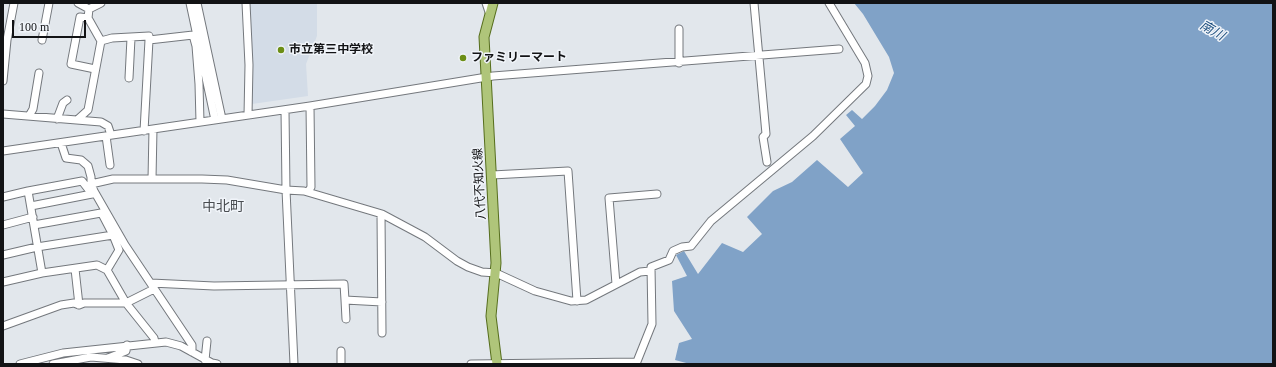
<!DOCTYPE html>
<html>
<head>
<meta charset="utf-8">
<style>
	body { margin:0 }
	#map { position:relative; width:1276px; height:367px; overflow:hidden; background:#e2e7ec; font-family:"Times New Roman",serif }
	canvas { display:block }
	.frame { position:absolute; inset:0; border:4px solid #121315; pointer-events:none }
	.scale { position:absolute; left:12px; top:20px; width:74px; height:18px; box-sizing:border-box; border:2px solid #121315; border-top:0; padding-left:5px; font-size:12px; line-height:14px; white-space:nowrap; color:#121315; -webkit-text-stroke:3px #f0f4f9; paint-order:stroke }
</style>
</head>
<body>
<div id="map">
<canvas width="1276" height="367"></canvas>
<div class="frame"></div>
<div class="scale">100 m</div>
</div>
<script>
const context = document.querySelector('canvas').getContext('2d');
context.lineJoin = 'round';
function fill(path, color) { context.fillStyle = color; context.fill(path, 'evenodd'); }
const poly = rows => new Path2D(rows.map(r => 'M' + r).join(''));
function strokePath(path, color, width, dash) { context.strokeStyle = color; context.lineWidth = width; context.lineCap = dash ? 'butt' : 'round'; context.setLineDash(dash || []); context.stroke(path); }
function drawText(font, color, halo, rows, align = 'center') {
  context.font = font + ' "Times New Roman","Noto Sans JP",serif'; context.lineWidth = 3; context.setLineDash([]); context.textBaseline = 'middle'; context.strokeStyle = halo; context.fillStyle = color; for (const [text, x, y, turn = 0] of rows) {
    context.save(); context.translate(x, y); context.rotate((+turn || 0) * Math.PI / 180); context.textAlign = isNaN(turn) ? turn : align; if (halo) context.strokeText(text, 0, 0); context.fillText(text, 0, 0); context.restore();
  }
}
fill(poly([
	[248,3,317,3,317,36,306,64,308,96,252,104]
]), '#d3dce7');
fill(poly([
	[854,3,1273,3,1273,364,690,364,675,360,679,343,692,339,674,311,672,281,687,276,676,255,684,251,698,274,722,243,743,252,762,234,747,217,773,191,792,182,817,160,848,187,863,173,840,139,855,126,846,115,852,110,862,119,875,106,887,90,894,73,889,57,863,14]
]), '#80a2c7');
const minor = poly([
	[78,3,89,9],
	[190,3,215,120],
	[197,3,222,119],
	[246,3,249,65,248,115],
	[486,3,489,12],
	[754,3,766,134,763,137,767,162],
	[88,18,80,17,71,64,95,69],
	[679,29,679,63],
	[42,40,49,3],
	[101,41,88,18,89,9,101,3],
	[129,78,131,38],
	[3,81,7,40,14,3],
	[285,110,286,190,294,364],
	[3,114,101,122,108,126,111,135],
	[29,116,33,109,39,73],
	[57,119,63,103,67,100],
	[77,120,88,110,101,41,112,38,149,36,149,40,193,35,196,46,199,84,200,122],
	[144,131,149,40],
	[106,136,110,165],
	[61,143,66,158,81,160,88,166,91,177,91,184,94,191,125,245,192,345,192,352],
	[3,151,310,106,493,76,839,49],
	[492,175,568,171,577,301],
	[152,179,153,129],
	[91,184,113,179,202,179,227,180,286,190,304,191,382,214,425,237,457,261,468,267,482,272,496,273,535,291,571,301,586,300,640,272,650,271],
	[308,192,311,187,310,106],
	[3,197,28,191],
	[31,206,92,194],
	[102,214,113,235,119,250,107,270],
	[381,214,382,333],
	[3,225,33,217],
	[34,225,101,213],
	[3,255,37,247,113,235],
	[75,269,79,305,84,303,126,303,154,289],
	[42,273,28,191,82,181,92,194],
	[3,282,42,273,97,265,107,270,126,303,154,338,155,342],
	[151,283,214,286,344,284,345,300,382,302],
	[616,284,609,198,657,194],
	[345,300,346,319],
	[3,326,61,305,74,303,79,305],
	[341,351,341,364],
	[108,358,126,351,127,345],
	[205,360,207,341],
	[20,364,63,353,166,342,181,346,212,363,217,364],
	[53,364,91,357,126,360,138,364],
	[471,364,636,362],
	[636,364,652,324,651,267,669,260,673,251,682,247,691,246,711,221,813,136,866,84,868,76,865,63,829,3]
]);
const major = poly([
	[493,3,484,37,496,263,491,316,497,364]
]);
strokePath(minor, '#74787d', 9);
strokePath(major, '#566e1d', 11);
strokePath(minor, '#fff', 7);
strokePath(major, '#afc57a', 9);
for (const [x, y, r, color] of [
	[281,50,4,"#6c8e15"],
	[463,58,4,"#6c8e15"]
]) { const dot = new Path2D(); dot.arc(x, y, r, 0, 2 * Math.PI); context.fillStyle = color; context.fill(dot); strokePath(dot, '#f0f4f9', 1.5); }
drawText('bold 12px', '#121315', '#f0f4f9', [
	["市立第三中学校",289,50],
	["ファミリーマート",471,58]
], 'left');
drawText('12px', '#121315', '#f0f4f9', [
	["八代不知火線",480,184,-93]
]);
drawText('italic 13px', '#205181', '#f0f4f9', [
	["南川",1212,31,30]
]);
drawText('14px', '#494d51', '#f0f4f9', [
	["中北町",223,207]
]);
</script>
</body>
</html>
